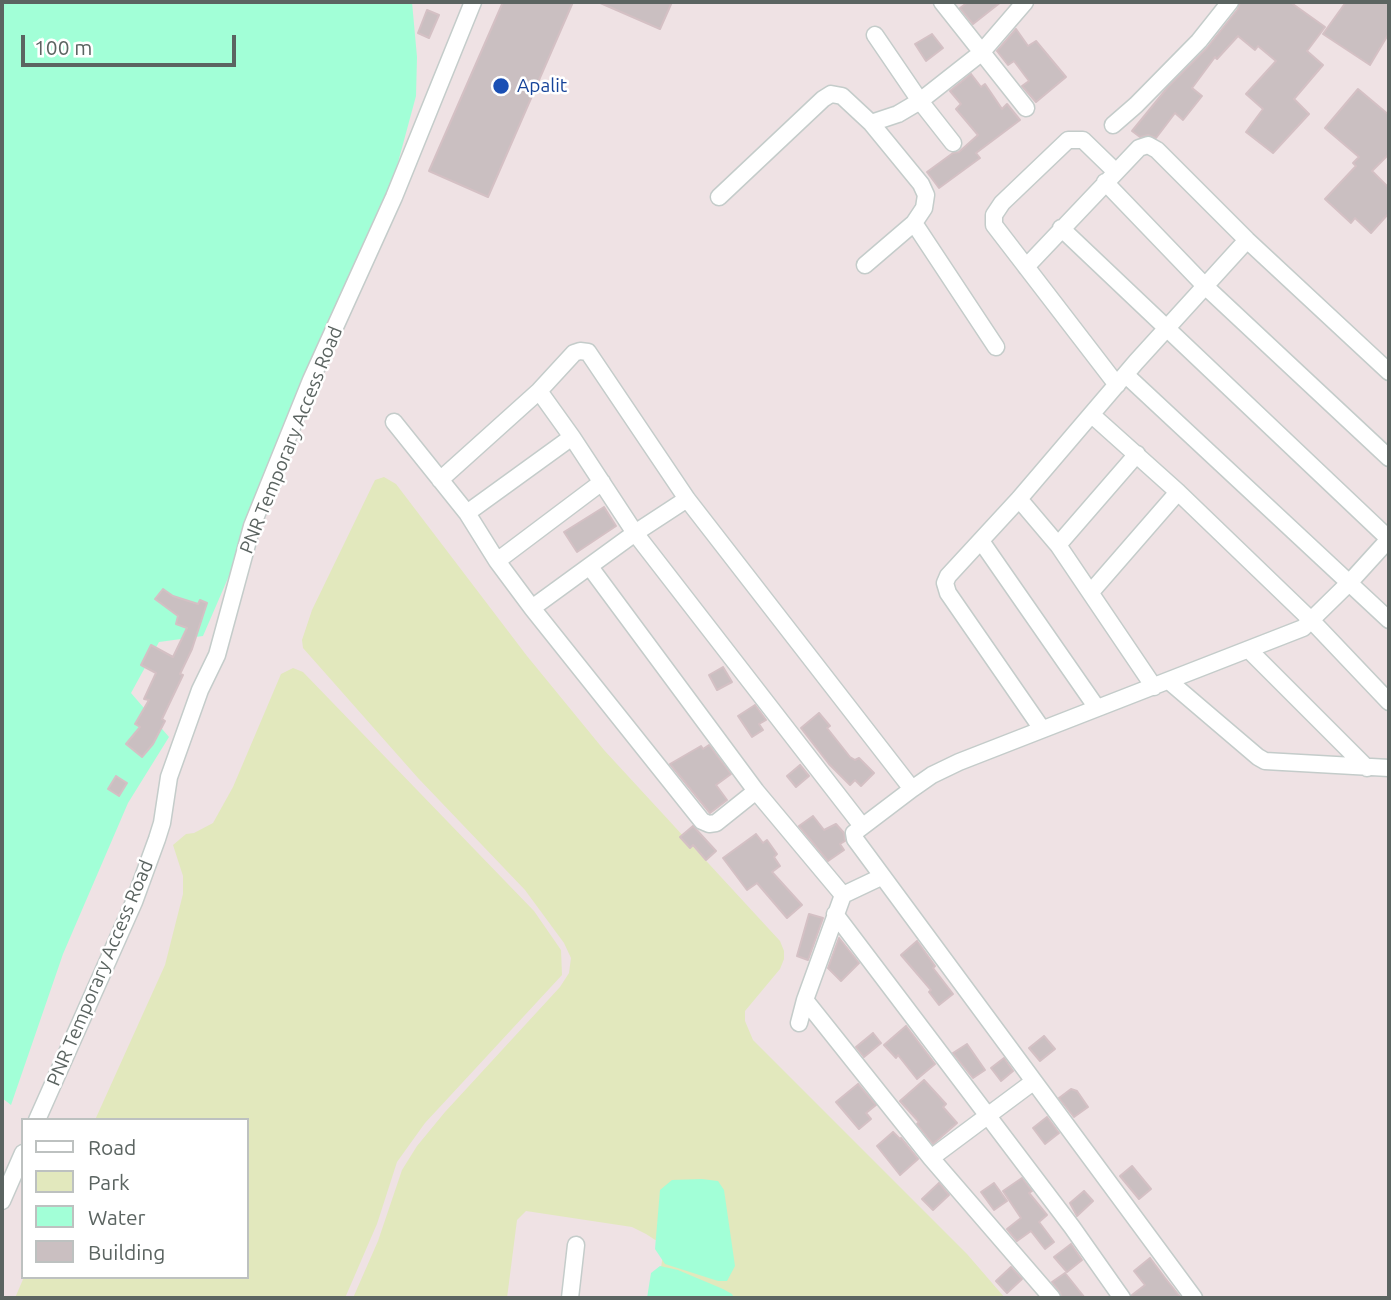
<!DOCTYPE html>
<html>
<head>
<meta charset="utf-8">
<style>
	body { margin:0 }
	#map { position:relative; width:1391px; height:1300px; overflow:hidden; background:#efe2e4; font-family:Ubuntu,sans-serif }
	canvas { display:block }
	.frame { position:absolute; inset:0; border:4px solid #5b6461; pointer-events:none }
	.legend { position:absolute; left:21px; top:1118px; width:228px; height:161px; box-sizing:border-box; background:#fff; border:2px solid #bdc1c0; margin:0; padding:9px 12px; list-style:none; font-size:21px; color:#5b6461 }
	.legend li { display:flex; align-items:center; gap:14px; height:35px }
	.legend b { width:35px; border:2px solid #bdc1c0 }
	.scale { position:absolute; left:21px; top:35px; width:215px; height:32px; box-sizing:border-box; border:4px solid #5b6461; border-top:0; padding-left:9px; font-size:21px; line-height:24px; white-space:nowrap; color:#5b6461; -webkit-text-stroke:5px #fff; paint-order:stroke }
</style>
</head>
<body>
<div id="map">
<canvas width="1391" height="1300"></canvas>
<div class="frame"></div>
<ul class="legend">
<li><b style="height:9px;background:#fff"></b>Road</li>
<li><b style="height:19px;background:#e2e8bd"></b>Park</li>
<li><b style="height:19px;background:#a2ffd7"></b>Water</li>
<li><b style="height:19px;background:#cabfc1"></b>Building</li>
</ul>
<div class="scale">100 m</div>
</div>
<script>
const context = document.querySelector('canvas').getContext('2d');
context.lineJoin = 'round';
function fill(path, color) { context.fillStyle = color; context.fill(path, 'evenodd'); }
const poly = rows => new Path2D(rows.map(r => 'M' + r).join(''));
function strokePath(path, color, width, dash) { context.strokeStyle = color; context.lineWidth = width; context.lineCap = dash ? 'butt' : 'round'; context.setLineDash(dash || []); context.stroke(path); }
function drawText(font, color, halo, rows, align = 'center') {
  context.font = font + ' Ubuntu,sans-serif'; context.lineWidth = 5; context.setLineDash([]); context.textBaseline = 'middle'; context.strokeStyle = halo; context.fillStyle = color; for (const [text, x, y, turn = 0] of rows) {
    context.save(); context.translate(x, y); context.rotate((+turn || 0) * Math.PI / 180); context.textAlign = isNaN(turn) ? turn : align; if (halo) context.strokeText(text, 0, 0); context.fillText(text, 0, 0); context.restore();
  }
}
fill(poly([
	[384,477,396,484,527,656,604,750,780,941,784,951,784,959,780,969,745,1011,745,1021,753,1040,967,1254,1005,1298,656,1298,663,1255,660,1243,646,1234,632,1227,526,1211,517,1220,507,1298,353,1298,378,1241,402,1170,417,1146,445,1112,560,987,569,973,571,958,564,943,525,890,418,778,303,648,302,640,312,610,375,480],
	[293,668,303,672,534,911,561,950,562,975,425,1123,397,1162,377,1224,345,1298,15,1298,24,1277,247,1277,247,1120,95,1120,165,965,183,894,183,876,173,845,186,834,194,833,213,823,233,787,281,674]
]), '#e2e8bd');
fill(poly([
	[2,2,412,2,417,57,416,96,367,277,276,467,203,636,159,642,131,693,169,737,128,803,63,954,11,1105,2,1098],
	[702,1179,718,1181,724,1190,735,1266,727,1281,718,1281,665,1264,655,1249,660,1190,672,1180],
	[660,1266,678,1270,723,1289,732,1294,734,1298,647,1298,651,1273]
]), '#a2ffd7');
const building = poly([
	[503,2,573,2,488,197,429,171,503,2],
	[598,2,672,2,660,29,598,2],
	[968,2,1001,2,973,24,960,8,968,2],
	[1240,2,1290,2,1325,27,1307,51,1323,65,1294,99,1309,114,1273,153,1246,132,1263,109,1246,94,1276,61,1258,46,1255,50,1238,36,1217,59,1215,57,1192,88,1202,96,1183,120,1175,113,1156,138,1148,135,1140,137,1132,131,1168,87,1207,48,1238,9,1240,2],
	[1346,2,1389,2,1389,33,1370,65,1323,34,1346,2],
	[427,10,439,15,429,38,418,33,427,10],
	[1016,29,1028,46,1036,41,1066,77,1036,102,1022,86,1029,81,1014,61,1008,65,997,51,1016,29],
	[932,34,943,48,926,61,915,44,932,34],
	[971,74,981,87,985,84,1002,109,1007,104,1020,120,976,153,980,158,939,188,927,172,953,153,959,152,978,135,956,109,961,104,950,91,971,74],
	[1358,89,1389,115,1389,154,1372,171,1389,188,1389,213,1371,233,1355,218,1351,223,1325,199,1356,166,1353,163,1359,157,1325,128,1358,89],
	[604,507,616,526,577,552,564,532,604,507],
	[163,589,173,596,198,604,200,600,207,603,192,649,180,674,183,675,162,719,165,721,153,744,142,757,126,744,140,727,135,724,149,700,144,699,156,673,141,665,151,645,173,657,187,628,176,624,178,616,155,599,163,589],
	[723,667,732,682,717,690,709,675,723,667],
	[755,705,766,720,759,724,763,730,752,737,738,716,755,705],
	[819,713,830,726,827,728,850,757,855,760,859,758,874,773,861,786,855,780,850,785,829,764,801,728,819,713],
	[709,745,731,774,716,785,727,800,710,813,670,764,701,746,703,749,709,745],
	[800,765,809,776,796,787,787,776,800,765],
	[116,776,127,783,119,796,108,789,116,776],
	[813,816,824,830,836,824,844,833,845,841,840,844,844,850,828,861,799,826,813,816],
	[693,826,716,851,706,860,693,845,690,848,680,837,693,826],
	[756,834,763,843,767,840,777,854,774,857,780,866,772,872,802,905,787,918,757,883,747,890,723,858,756,834],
	[809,914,823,918,808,960,797,956,809,914],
	[839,938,859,963,841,981,828,968,839,938],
	[917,941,935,966,933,968,953,994,939,1005,929,992,931,990,901,955,917,941],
	[906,1026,935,1064,917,1079,898,1055,896,1058,884,1045,906,1026],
	[873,1033,881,1043,864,1057,856,1047,873,1033],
	[1044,1036,1055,1049,1040,1061,1029,1048,1044,1036],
	[967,1044,985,1070,973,1078,953,1053,967,1044],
	[1004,1058,1013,1071,1001,1081,991,1068,1004,1058],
	[924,1080,946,1104,943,1107,957,1123,933,1144,917,1124,919,1122,900,1101,924,1080],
	[858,1084,876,1105,866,1113,871,1119,859,1129,836,1102,858,1084],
	[1071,1089,1077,1091,1088,1107,1074,1117,1059,1098,1071,1089],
	[1047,1117,1059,1133,1045,1144,1033,1128,1047,1117],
	[893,1132,900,1139,901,1138,918,1159,900,1175,877,1146,893,1132],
	[1132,1166,1151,1189,1139,1199,1120,1176,1132,1166],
	[1022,1178,1032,1191,1029,1193,1047,1215,1039,1222,1054,1242,1045,1249,1031,1231,1017,1241,1007,1229,1021,1218,1003,1191,1022,1178],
	[939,1183,949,1195,933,1210,922,1199,939,1183],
	[994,1183,1007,1201,994,1210,981,1192,994,1183],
	[1084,1191,1093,1201,1077,1216,1070,1203,1084,1191],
	[1071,1244,1082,1260,1067,1272,1054,1257,1071,1244],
	[1150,1258,1165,1278,1181,1298,1132,1298,1132,1295,1145,1285,1134,1271,1150,1258],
	[1011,1267,1022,1279,1007,1293,996,1281,1011,1267],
	[1065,1273,1085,1298,1062,1298,1060,1292,1052,1282,1065,1273]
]);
fill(building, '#cabfc1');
strokePath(building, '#d4c0c4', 2);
const minor = poly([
	[942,2,1026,108],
	[875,35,920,101,953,143],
	[871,123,898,114,920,101,981,53,1025,2],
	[1113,125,1136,105,1199,41,1230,2],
	[1116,172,1083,140,1068,140,1002,203,994,215,994,225,1117,385],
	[1105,182,1206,287,1389,458],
	[719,197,823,99,831,94,842,96,871,123,921,184,926,195,924,208,914,223,865,265],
	[914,223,996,347],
	[1061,228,1389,539],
	[1026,267,1139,148,1148,145,1157,150,1247,240,1389,372],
	[1126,375,1389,620],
	[539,391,572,437,635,533,862,826],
	[1092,415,1178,492,1312,621,1389,702],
	[394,422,467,513,497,561,532,608,702,821,709,824,716,823,756,791],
	[440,480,539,391,574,353,580,351,588,352,687,499,912,789,854,833,855,839,1194,1298],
	[1019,499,1058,545,1154,687],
	[467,513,572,437],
	[981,541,1097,708],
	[1058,545,1137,454],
	[497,561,602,482],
	[590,567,756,791,843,895],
	[1091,592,1178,492],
	[532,608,635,533,687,499],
	[1249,650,1367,768],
	[1170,682,1258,757,1265,761,1389,768],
	[1042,729,948,593,945,583,948,576,1019,499,1136,362,1247,240],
	[912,789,932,775,959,762,1303,628,1350,582,1389,539],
	[835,914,1072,1227,1122,1298],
	[805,1000,931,1158,1052,1298],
	[799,1023,805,1000,843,895,881,877],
	[37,1120,134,902,157,839,162,823,169,777,200,690,217,655,252,526,311,380,394,197,473,2],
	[931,1158,1033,1082],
	[2,1201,23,1153],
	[570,1298,576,1245]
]);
strokePath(minor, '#c4ccca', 19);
strokePath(minor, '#fff', 16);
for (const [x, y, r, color] of [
	[501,86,9,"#1a4fb4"]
]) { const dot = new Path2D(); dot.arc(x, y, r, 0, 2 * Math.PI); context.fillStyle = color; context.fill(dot); strokePath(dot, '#fff', 2.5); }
drawText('19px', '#164399', '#fff', [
	["Apalit",517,86]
], 'left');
drawText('19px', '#5b6461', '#fff', [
	["PNR Temporary Access Road",291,440,-68],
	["PNR Temporary Access Road",100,973,-67]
]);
</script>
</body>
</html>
